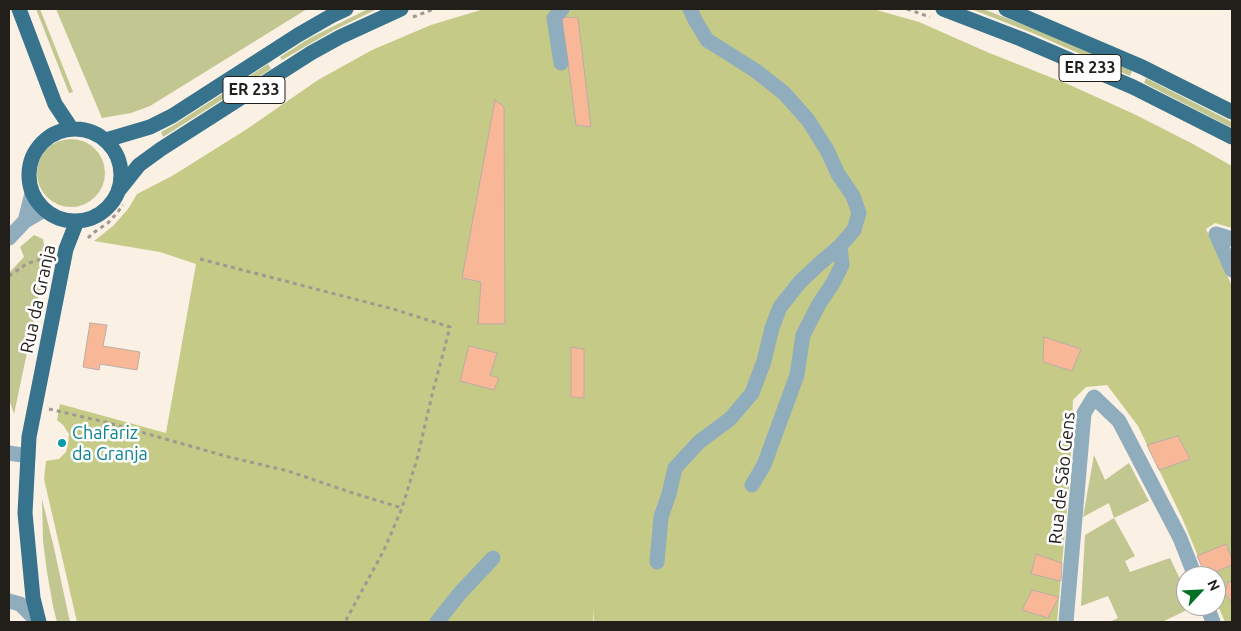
<!DOCTYPE html>
<html>
<head>
<meta charset="utf-8">
<style>
	body { margin:0 }
	#map { position:relative; width:1241px; height:631px; overflow:hidden; background:#faf0e4; font-family:Ubuntu,sans-serif }
	canvas { display:block }
	.frame { position:absolute; inset:0; border:10px solid #221e1a; pointer-events:none }
	.north { position:absolute; left:1176px; top:566px; width:50px; height:50px; box-sizing:border-box; background:#fff; border:1px solid #a7a5a3; border-radius:50%; rotate:65deg; font-size:14px; font-weight:700; line-height:20px; text-align:center; color:#221e1a }
	.north::after { content:''; display:block; margin:auto; width:18px; height:22px; background:#017022; clip-path:polygon(50% 0,100% 100%,50% 72%,0 100%) }
</style>
</head>
<body>
<div id="map">
<canvas width="1241" height="631"></canvas>
<div class="frame"></div>
<div class="north">N</div>
</div>
<script>
const context = document.querySelector('canvas').getContext('2d');
context.lineJoin = 'round';
function fill(path, color) { context.fillStyle = color; context.fill(path, 'evenodd'); }
const poly = rows => new Path2D(rows.map(r => 'M' + r).join(''));
function strokePath(path, color, width, dash) { context.strokeStyle = color; context.lineWidth = width; context.lineCap = dash ? 'butt' : 'round'; context.setLineDash(dash || []); context.stroke(path); }
function drawText(font, color, halo, rows, align = 'center') {
  context.font = font + ' Ubuntu,sans-serif'; context.lineWidth = 5; context.setLineDash([]); context.textBaseline = 'middle'; context.strokeStyle = halo; context.fillStyle = color; for (const [text, x, y, turn = 0] of rows) {
    context.save(); context.translate(x, y); context.rotate((+turn || 0) * Math.PI / 180); context.textAlign = isNaN(turn) ? turn : align; if (halo) context.strokeText(text, 0, 0); context.fillText(text, 0, 0); context.restore();
  }
}
fill(poly([
	[36,9,40,9,73,92,69,93],
	[56,9,307,9,150,106,131,113,102,118],
	[368,9,377,9,334,30,282,60,280,57,310,38],
	[971,9,983,9,1037,30,1132,71,1130,76,1035,34],
	[268,64,271,69,163,137,161,132,174,125],
	[1146,78,1232,122,1232,128,1144,83],
	'37 173a34 34 0 1 1 68 0a34 34 0 1 1-68 0Z',
	[34,235,43,239,47,258,14,414,9,399,9,273,24,257,20,247],
	[1094,455,1105,480,1129,463,1149,501,1114,518,1135,556,1125,561,1130,572,1170,558,1186,592,1186,606,1193,607,1162,622,1109,622,1118,618,1108,596,1081,606,1085,535,1114,518,1109,503,1083,517],
	[42,499,54,548,70,622,57,622,53,606,47,572,43,541]
]), '#c2c690');
fill(poly([
	[484,9,873,9,919,22,987,52,1070,85,1136,115,1193,144,1232,166,1232,228,1215,223,1206,229,1232,286,1232,622,1225,622,1216,601,1216,576,1206,576,1183,520,1138,426,1107,385,1086,387,1073,400,1070,473,1057,622,594,622,594,609,593,622,77,622,44,479,46,461,59,459,66,452,68,444,69,434,63,425,57,420,60,404,166,433,196,264,160,252,94,241,113,226,128,209,137,194,172,176,247,129,318,80,372,50,431,25]
]), '#c5ca87');
const building = poly([
	[562,17,578,18,591,127,576,125,562,17],
	[495,100,504,107,505,324,478,324,481,282,462,278,495,100],
	[90,323,107,325,103,346,140,352,137,370,100,364,99,370,83,367,90,323],
	[1044,337,1081,349,1072,371,1043,362,1044,337],
	[469,346,497,353,490,375,499,378,494,390,460,381,469,346],
	[571,347,584,349,584,398,571,397,571,347],
	[1178,436,1190,459,1159,470,1147,445,1178,436],
	[1226,544,1232,559,1232,565,1206,576,1197,556,1226,544],
	[1036,554,1062,563,1061,581,1031,574,1036,554],
	[1228,582,1232,582,1232,603,1225,593,1228,582],
	[1032,590,1059,597,1048,618,1022,610,1032,590]
]);
fill(building, '#f8b797');
strokePath(building, '#bbada6', 1);
strokePath(poly([
	[907,9,930,17],
	[413,17,434,9],
	[88,238,93,233,108,223,117,213,123,205],
	[200,259,393,309,450,327,433,391,417,459,402,508,384,550,345,622],
	[9,276,25,265,34,261,47,258,51,259],
	[49,409,109,423,229,457,288,471,353,493,402,508]
]), '#a09990', 3, [4, 4]);
strokePath(poly([
	[561,63,554,18,562,9],
	[25,221,32,193],
	[9,238,25,221,44,210],
	[1232,239,1216,234,1232,270],
	[9,453,28,456],
	[752,485,764,465,797,375,803,335,819,304,833,283,842,265,840,246],
	[657,562,661,517,669,494,675,468,699,442,730,419,752,393,764,361,772,328,780,307,800,282,819,264,840,246,854,230,859,213,853,196,838,174,827,150,808,120,784,93,756,71,707,40,695,20,690,9],
	[9,601,20,604,38,622],
	[1207,606,1213,622],
	[437,622,460,593,493,558],
	[1066,622,1084,413,1094,397,1119,421,1180,538,1195,576]
]), '#8fadbc', 15);
strokePath(poly([
	[19,9,55,104,71,128],
	[943,9,1021,39,1133,87,1232,137],
	[1006,9,1142,67,1232,112],
	'29 175a46 46 0 1 1 92 0a46 46 0 1 1-92 0Z',
	[106,140,150,127,172,116,298,35,331,16,346,9],
	[119,190,139,165,161,149,311,53,340,37,401,9],
	[39,622,33,598,25,513,29,437,66,249,77,221]
]), '#37738d', 15);
for (const [x, y, r, color] of [
	[62,443,5,"#0f9aa8"]
]) { const dot = new Path2D(); dot.arc(x, y, r, 0, 2 * Math.PI); context.fillStyle = color; context.fill(dot); strokePath(dot, '#fff', 2); }
for (const [x, y, w] of [
	[1090,68,62],
	[254,90,62]
]) { const box = new Path2D(); box.roundRect(x - w / 2, y - 13.5, w, 27, 4); context.fillStyle = '#fff'; context.fill(box); strokePath(box, '#221e1a', 1); }
drawText('bold 16px', '#221e1a', null, [
	["ER 233",1090,68],
	["ER 233",254,90]
]);
drawText('18px', '#221e1a', '#fff', [
	["Rua da Granja",38,299,-78],
	["Rua de São Gens",1062,478,-84]
]);
drawText('18px', '#0d838f', '#fff', [
	["Chafariz",72,433],
	["da Granja",72,454]
], 'left');
</script>
</body>
</html>
